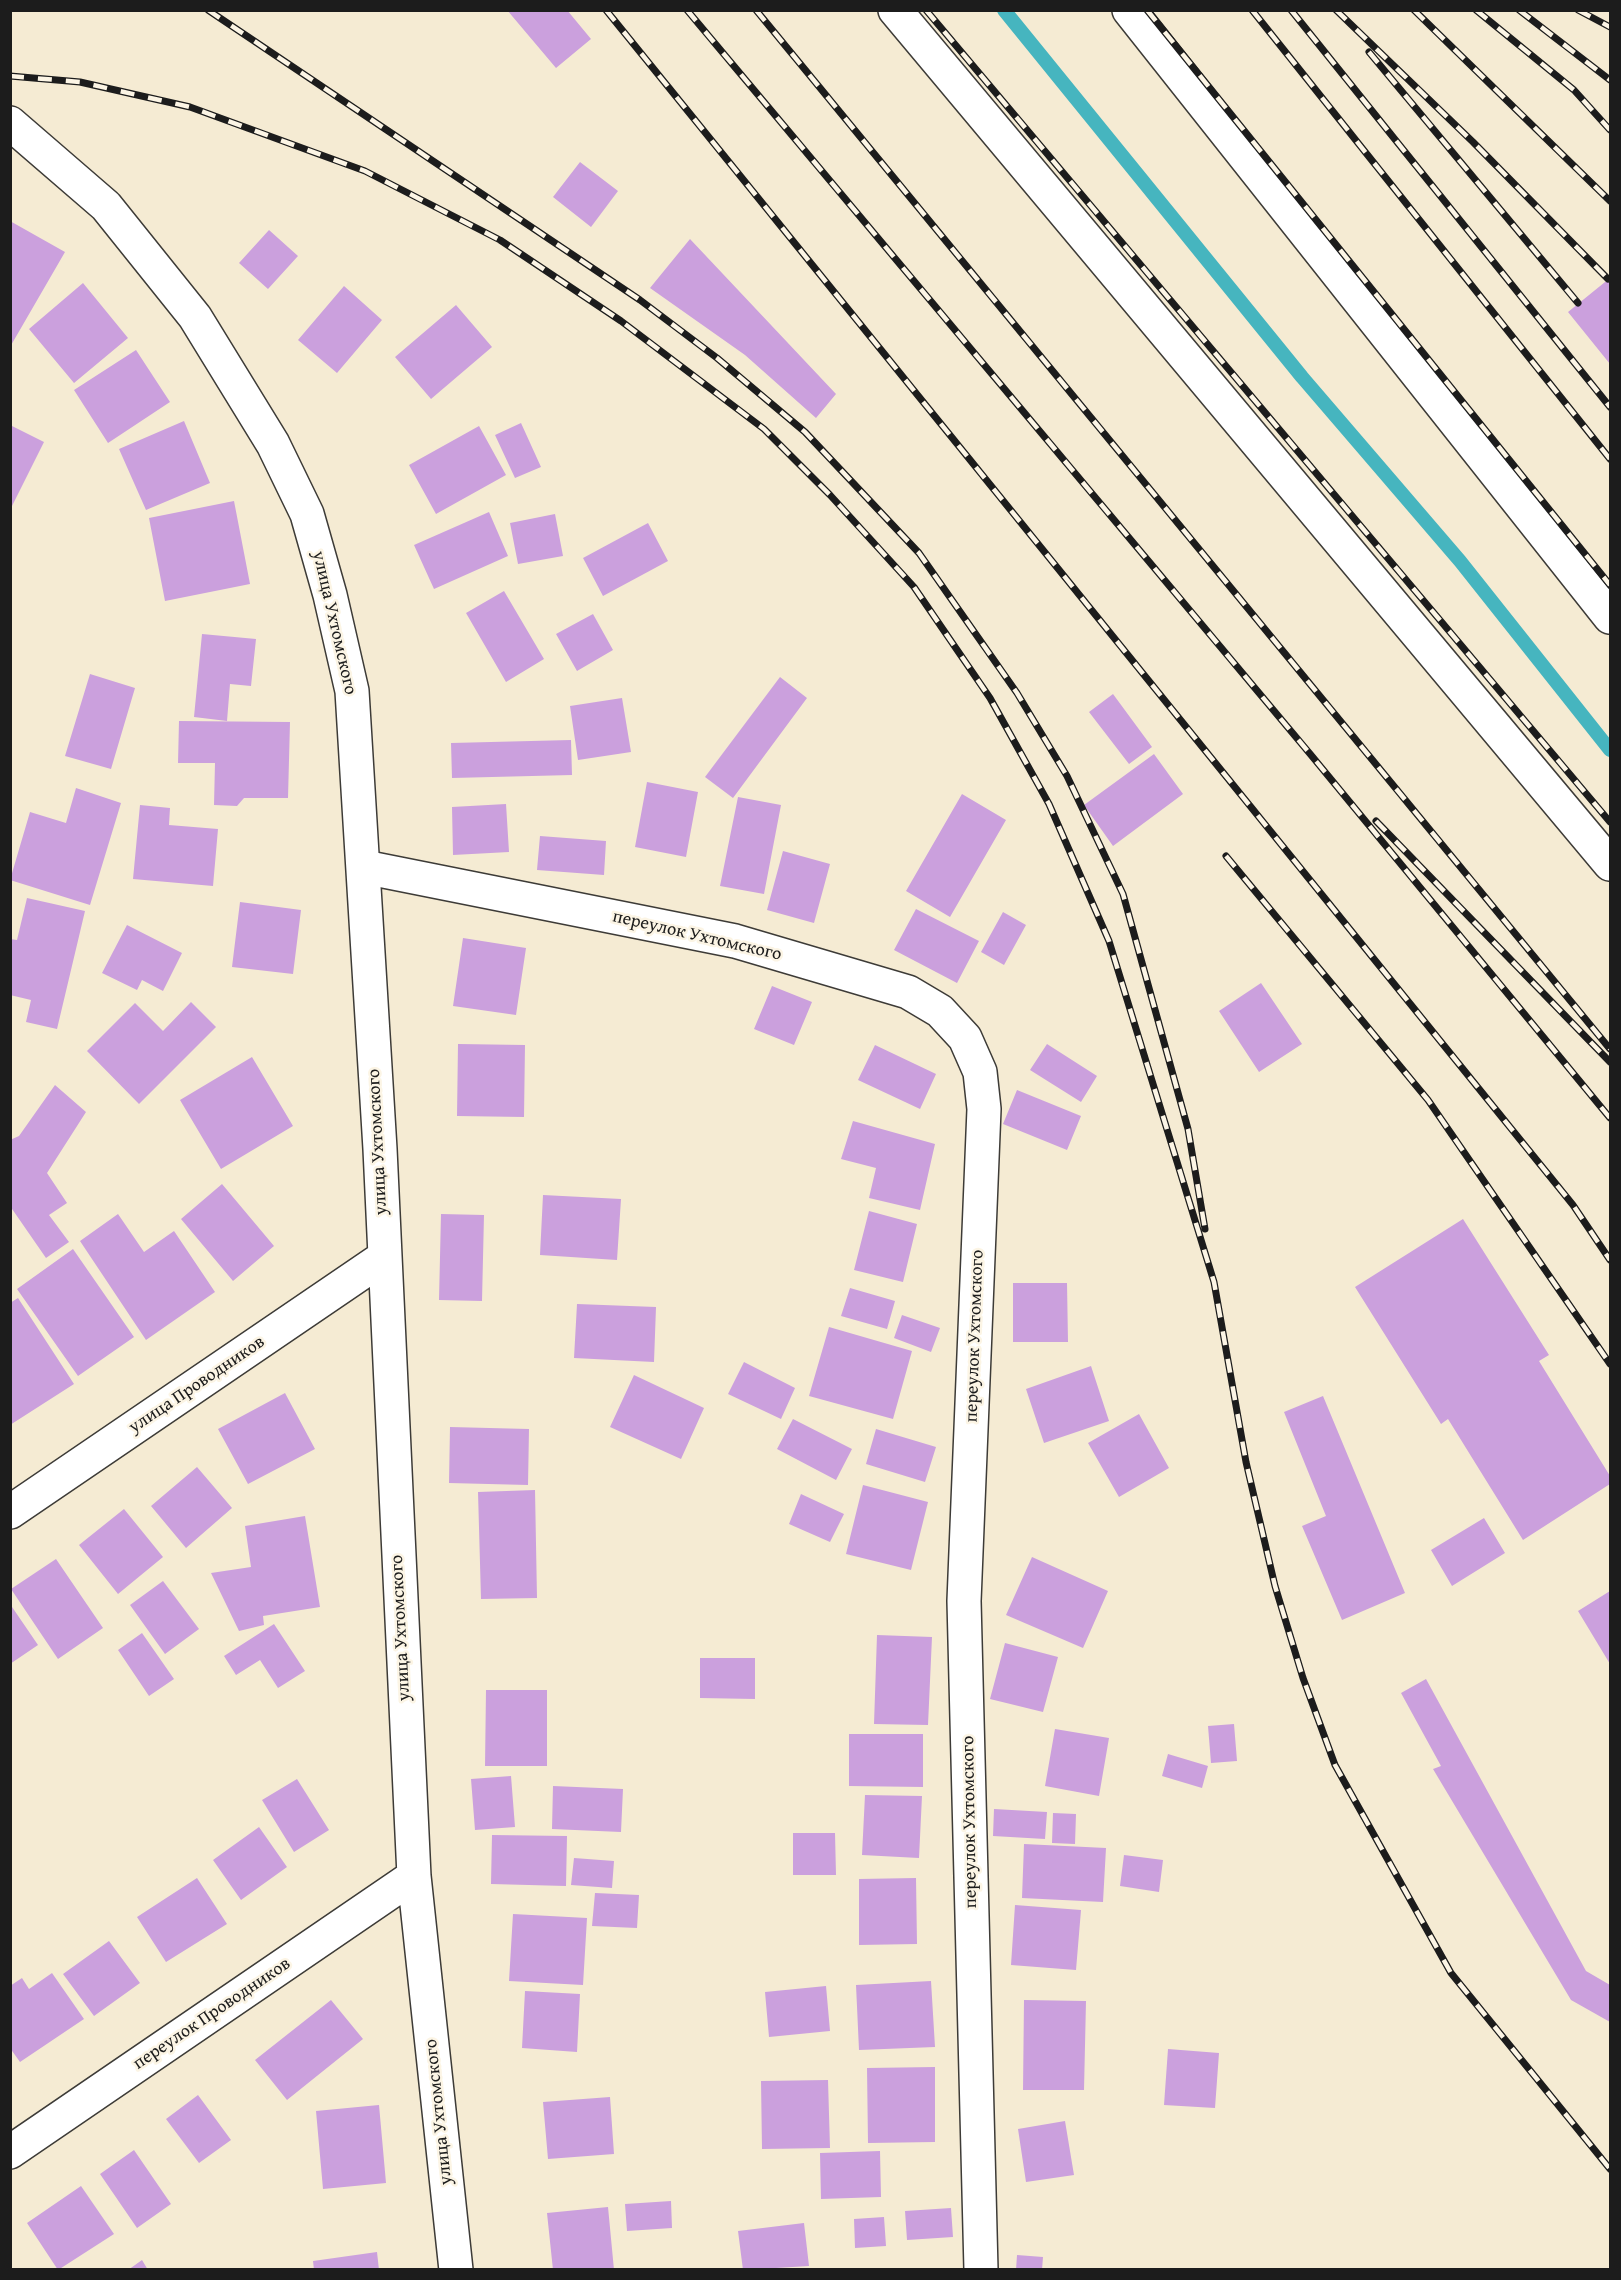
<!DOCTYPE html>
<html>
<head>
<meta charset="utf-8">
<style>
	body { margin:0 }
	#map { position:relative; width:1621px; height:2280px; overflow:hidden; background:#f5ebd3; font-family:"Gentium Book Plus",serif }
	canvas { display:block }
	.frame { position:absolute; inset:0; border:12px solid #1c1c1c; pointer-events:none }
</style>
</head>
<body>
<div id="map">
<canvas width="1621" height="2280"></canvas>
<div class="frame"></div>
</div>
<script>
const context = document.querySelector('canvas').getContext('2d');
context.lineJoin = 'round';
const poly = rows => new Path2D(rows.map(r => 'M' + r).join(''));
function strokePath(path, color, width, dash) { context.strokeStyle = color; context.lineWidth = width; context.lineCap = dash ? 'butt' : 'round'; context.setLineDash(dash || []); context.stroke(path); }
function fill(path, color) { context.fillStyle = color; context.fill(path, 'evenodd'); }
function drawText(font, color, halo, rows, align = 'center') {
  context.font = font + ' "Gentium Book Plus",serif'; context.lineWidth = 5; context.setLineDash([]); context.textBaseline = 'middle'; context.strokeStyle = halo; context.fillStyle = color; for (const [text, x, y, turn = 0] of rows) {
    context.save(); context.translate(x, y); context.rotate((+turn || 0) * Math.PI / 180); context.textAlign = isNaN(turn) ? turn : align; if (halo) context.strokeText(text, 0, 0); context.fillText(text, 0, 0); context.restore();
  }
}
strokePath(poly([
	[1004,10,1302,377,1460,561,1610,750]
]), '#46b5bf', 14);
fill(poly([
	[507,10,567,10,591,39,556,68],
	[580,162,618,191,591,227,553,197],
	[10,221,65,252,10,347],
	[269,230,298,256,268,289,239,263],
	[690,239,836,394,816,418,745,355,650,288],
	[1610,278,1610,364,1568,312],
	[83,283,128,338,74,383,29,329],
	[344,286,382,320,337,373,298,340],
	[456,305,492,347,431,399,395,357],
	[136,350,170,402,108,443,74,390],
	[184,421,210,483,146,510,119,449],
	[521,423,541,467,515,478,495,435],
	[10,425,44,442,12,506,10,506],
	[479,426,506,475,436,514,409,465],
	[234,501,250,584,165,601,149,518],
	[489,512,508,556,434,589,414,545],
	[555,514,563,556,518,564,510,523],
	[648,523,668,561,603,596,583,558],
	[504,591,544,659,506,682,466,613],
	[593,614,613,650,577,671,556,634],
	[202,634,256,639,251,686,230,684,227,721,194,717],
	[90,674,135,688,111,769,65,756],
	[780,677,807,698,733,798,705,777],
	[1113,694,1152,747,1129,764,1089,712],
	[622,698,631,752,578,760,570,706],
	[179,721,290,722,288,798,244,798,237,806,214,805,215,763,178,763],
	[571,740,572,775,452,778,451,743],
	[1154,754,1183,794,1113,846,1084,805],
	[647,782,698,792,686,857,635,847],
	[76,788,121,803,90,905,10,880,30,812,66,823],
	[962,794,1006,820,950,917,906,891],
	[738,797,781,805,764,894,720,886],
	[506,804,509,852,453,855,452,807],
	[140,805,170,808,169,825,218,829,213,886,133,879],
	[540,836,606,841,604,875,537,870],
	[783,851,830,864,814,923,767,910],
	[27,898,85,911,57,1029,26,1022,31,1000,10,995,10,939,17,940],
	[240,902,301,910,293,974,232,967],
	[916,909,979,941,957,983,894,950],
	[1003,912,1026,925,1004,965,981,952],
	[127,925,182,953,163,991,142,980,137,990,102,973],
	[463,938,526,948,516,1015,453,1006],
	[1261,983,1302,1044,1259,1072,1219,1011],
	[772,986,812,1002,794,1045,754,1029],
	[191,1002,216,1027,139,1104,87,1051,135,1003,163,1031],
	[458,1044,525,1045,524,1117,457,1116],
	[1047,1044,1097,1076,1081,1102,1030,1070],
	[875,1045,936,1074,920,1109,858,1080],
	[252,1057,293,1126,221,1169,180,1100],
	[55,1085,86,1112,47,1173,67,1203,49,1215,69,1242,46,1258,10,1206,10,1140,19,1136],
	[1017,1090,1081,1116,1067,1150,1003,1124],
	[853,1121,935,1144,920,1210,869,1198,876,1168,841,1159],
	[222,1184,274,1246,233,1281,181,1219],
	[543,1195,621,1199,617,1260,540,1255],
	[869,1211,917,1224,903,1282,854,1270],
	[118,1214,144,1252,174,1231,215,1292,146,1340,80,1241],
	[441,1214,484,1215,482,1301,439,1300],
	[1463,1219,1549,1355,1539,1361,1610,1476,1610,1484,1523,1540,1448,1419,1441,1424,1355,1287],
	[73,1249,134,1337,78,1376,17,1289],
	[1013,1283,1067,1283,1068,1342,1013,1342],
	[850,1288,895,1301,887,1329,841,1316],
	[18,1298,74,1384,10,1425,10,1303],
	[577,1304,656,1307,654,1362,574,1358],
	[902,1315,940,1328,931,1352,894,1338],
	[829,1327,912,1351,893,1419,809,1396],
	[744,1362,795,1388,781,1419,728,1394],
	[1091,1366,1109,1421,1044,1443,1026,1389],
	[634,1375,704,1408,681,1459,610,1427],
	[285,1393,315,1449,248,1484,218,1429],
	[1323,1396,1405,1593,1342,1620,1302,1526,1326,1516,1284,1412],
	[1139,1414,1169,1468,1119,1497,1088,1443],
	[793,1419,852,1449,836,1480,777,1449],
	[450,1427,529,1429,528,1485,449,1483],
	[876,1429,936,1447,925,1482,866,1464],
	[197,1467,232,1508,186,1548,151,1506],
	[863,1485,928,1502,911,1570,846,1554],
	[535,1490,537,1598,481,1599,478,1492],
	[801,1494,844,1514,830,1542,789,1524],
	[124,1509,163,1557,118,1594,79,1545],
	[305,1516,320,1607,263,1616,264,1625,239,1631,211,1573,251,1567,245,1526],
	[1484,1518,1505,1553,1452,1586,1431,1550],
	[1032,1557,1108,1591,1083,1648,1006,1615],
	[56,1559,103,1628,58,1659,11,1589],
	[163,1581,199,1629,165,1654,130,1605],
	[1610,1591,1610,1664,1578,1611],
	[10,1604,38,1645,10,1664],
	[274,1624,305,1671,278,1688,260,1660,236,1675,224,1656],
	[142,1633,174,1679,149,1696,118,1650],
	[877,1635,932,1637,928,1725,874,1724],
	[1005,1643,1058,1657,1043,1712,990,1699],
	[700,1658,755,1658,755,1699,700,1698],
	[1426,1679,1586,1971,1610,1985,1610,2022,1571,2000,1433,1769,1441,1766,1401,1693],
	[486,1690,547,1690,547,1766,485,1766],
	[1234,1724,1237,1761,1211,1763,1208,1726],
	[1055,1729,1109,1738,1099,1796,1045,1786],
	[849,1734,923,1734,923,1787,849,1786],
	[1168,1754,1208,1766,1202,1788,1162,1776],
	[511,1776,515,1827,475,1830,471,1779],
	[297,1779,329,1830,294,1852,262,1800],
	[553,1786,623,1789,621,1832,552,1829],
	[865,1795,922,1796,919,1858,862,1855],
	[994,1809,1047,1812,1045,1839,993,1836],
	[1053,1813,1076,1814,1075,1844,1052,1843],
	[259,1827,287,1867,241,1900,213,1860],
	[793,1833,835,1833,836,1875,793,1875],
	[492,1835,567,1836,566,1886,491,1884],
	[1024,1844,1106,1848,1103,1902,1022,1898],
	[1124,1855,1163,1860,1159,1892,1120,1886],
	[574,1858,614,1861,612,1888,571,1885],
	[197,1878,227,1924,166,1962,137,1917],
	[916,1878,917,1944,859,1945,859,1879],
	[595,1893,639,1895,637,1928,592,1926],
	[1015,1905,1081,1910,1076,1970,1011,1965],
	[513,1914,587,1918,583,1985,509,1981],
	[109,1941,140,1983,94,2016,63,1974],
	[52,1973,84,2019,20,2062,10,2048,10,1986,22,1978,29,1989],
	[931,1981,935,2047,859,2050,856,1985],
	[826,1986,830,2031,769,2037,765,1992],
	[525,1991,580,1994,577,2052,522,2048],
	[331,2000,363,2039,287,2100,255,2060],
	[1024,2000,1086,2001,1084,2090,1023,2090],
	[1168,2049,1219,2053,1215,2108,1164,2105],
	[935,2067,935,2142,868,2143,867,2068],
	[828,2080,830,2148,762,2149,761,2081],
	[198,2095,231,2140,199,2163,166,2119],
	[610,2097,614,2154,548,2159,543,2102],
	[379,2105,386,2183,323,2189,316,2111],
	[1065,2121,1074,2175,1026,2182,1018,2129],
	[134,2150,171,2204,137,2228,100,2174],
	[880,2151,881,2197,821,2199,820,2153],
	[81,2186,114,2234,58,2270,27,2223],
	[671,2201,672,2228,627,2231,625,2204],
	[608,2207,614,2270,553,2270,547,2213],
	[951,2208,953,2237,907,2240,905,2211],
	[884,2217,886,2246,855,2248,854,2219],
	[804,2223,809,2266,743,2270,738,2231],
	[377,2252,379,2270,314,2270,313,2261],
	[1017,2255,1043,2257,1042,2270,1016,2270],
	[142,2260,148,2270,128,2270]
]), '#cba0dd');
const minor = poly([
	[895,10,1610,864],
	[1129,10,1610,617],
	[10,123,106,206,195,317,273,444,307,514,330,595,352,691,380,1149,414,1876,456,2270],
	[364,867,735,941,908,992,940,1011,965,1038,980,1072,984,1109,964,1601,981,2270],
	[10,1512,383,1258],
	[10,2152,414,1876]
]);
strokePath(minor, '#3d3b37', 36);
strokePath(minor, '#fff', 33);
const rail = poly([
	[208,10,640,300,717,358,805,432,919,553,1017,693,1067,776,1123,894,1188,1129,1205,1229],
	[606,10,1573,1205,1610,1260],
	[687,10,1311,755,1610,1118],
	[756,10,1610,1049],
	[926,10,1610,822],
	[1147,10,1610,585],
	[1252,10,1610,459],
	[1291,10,1610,407],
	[1336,10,1473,142,1608,279],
	[1414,10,1610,201],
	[1476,10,1574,90,1610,130],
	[1519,10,1610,80],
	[1578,10,1610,27],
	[1369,52,1578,303],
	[10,76,80,82,190,107,365,171,500,240,621,321,764,429,830,495,914,587,990,698,1049,804,1109,941,1214,1282,1246,1462,1275,1586,1303,1678,1335,1765,1451,1973,1610,2169],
	[1376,821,1610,1062],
	[1226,856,1428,1100,1610,1364]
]);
strokePath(rail, '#1c1c1c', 7);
strokePath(rail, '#fcf5e5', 4.5, [14]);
drawText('18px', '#1c1c1c', '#fcf5e5', [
	["улица Ухтомского",334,623,77],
	["переулок Ухтомского",697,936,13],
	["улица Ухтомского",378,1142,-93],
	["переулок Ухтомского",975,1336,-88],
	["улица Проводников",197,1385,-34],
	["улица Ухтомского",401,1628,-93],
	["переулок Ухтомского",970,1822,-91],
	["переулок Проводников",212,2014,-34],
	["улица Ухтомского",439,2112,-96]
]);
</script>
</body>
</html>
